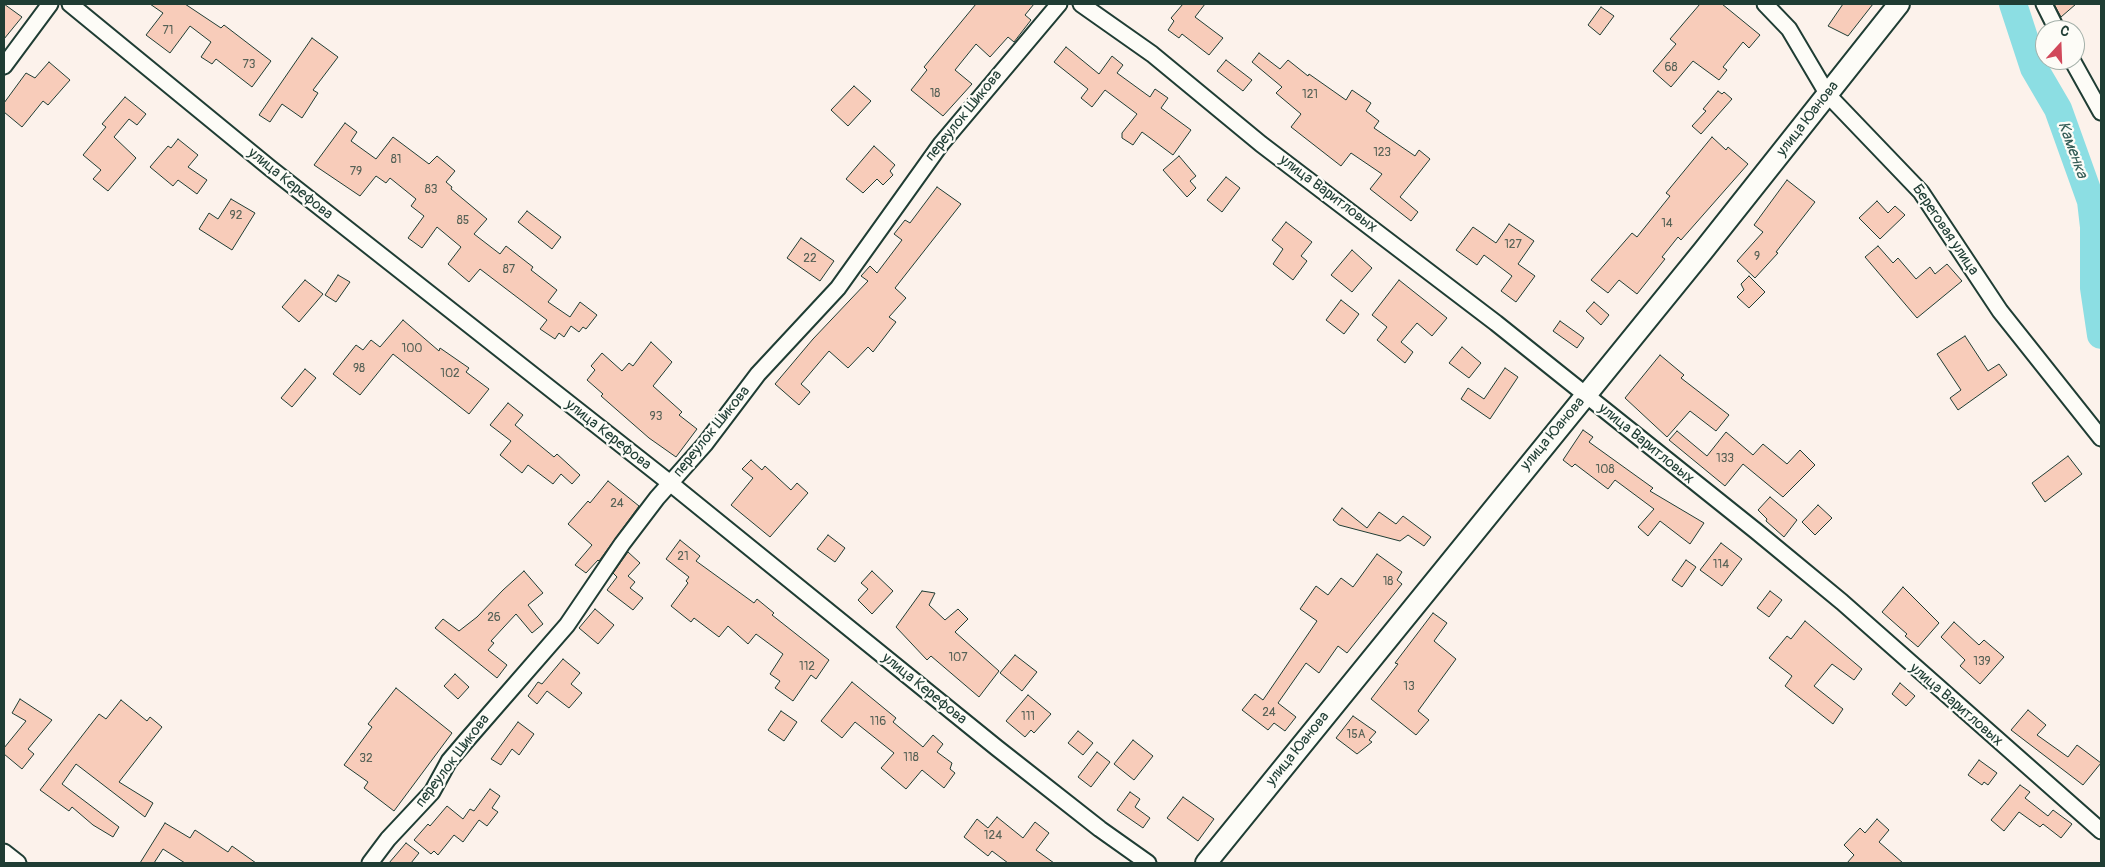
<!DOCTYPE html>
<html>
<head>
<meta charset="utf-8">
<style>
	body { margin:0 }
	#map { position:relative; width:2105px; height:867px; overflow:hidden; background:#fcf2eb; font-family:Pangolin,sans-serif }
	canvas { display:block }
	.frame { position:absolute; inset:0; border:5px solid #1f3d34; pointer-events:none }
	.north { position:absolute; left:2035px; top:20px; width:50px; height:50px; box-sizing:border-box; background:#fdfcf7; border:1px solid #a4b0a9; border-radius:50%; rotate:20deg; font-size:14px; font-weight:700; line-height:20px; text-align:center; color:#1f3d34 }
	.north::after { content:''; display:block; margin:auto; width:18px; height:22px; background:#d1495b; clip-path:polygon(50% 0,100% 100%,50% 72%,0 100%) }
</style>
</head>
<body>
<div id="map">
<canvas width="2105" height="867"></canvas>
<div class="frame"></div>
<div class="north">С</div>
</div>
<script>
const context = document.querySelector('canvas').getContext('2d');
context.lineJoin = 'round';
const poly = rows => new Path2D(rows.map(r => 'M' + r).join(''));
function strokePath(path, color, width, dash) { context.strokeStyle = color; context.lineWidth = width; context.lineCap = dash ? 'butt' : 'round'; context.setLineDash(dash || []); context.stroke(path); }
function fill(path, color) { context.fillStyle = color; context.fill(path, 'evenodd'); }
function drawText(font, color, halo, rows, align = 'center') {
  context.font = font + ' Pangolin,sans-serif'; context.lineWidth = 4.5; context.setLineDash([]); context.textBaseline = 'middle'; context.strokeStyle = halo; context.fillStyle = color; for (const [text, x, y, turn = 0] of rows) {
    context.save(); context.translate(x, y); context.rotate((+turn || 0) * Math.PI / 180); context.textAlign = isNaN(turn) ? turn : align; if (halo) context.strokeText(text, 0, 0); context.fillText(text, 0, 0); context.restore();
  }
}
strokePath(poly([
	[2013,4,2034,68,2058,109,2091,201,2094,227,2094,288,2101,335]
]), '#8cdee3', 28);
const building = poly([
	[4,4,22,17,4,39,4,4],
	[150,4,185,4,221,28,224,25,271,61,252,87,216,59,212,64,201,57,211,42,190,26,170,53,146,35,163,13,150,4],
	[976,4,1034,4,1025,15,1031,20,1014,42,1008,37,990,57,976,44,955,70,972,84,943,116,911,90,927,70,924,67,976,4],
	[1183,4,1205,4,1195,17,1223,38,1209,55,1182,34,1179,38,1168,30,1174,21,1171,18,1183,4],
	[1700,4,1722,4,1760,35,1749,48,1743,42,1723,67,1727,70,1719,80,1693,61,1671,87,1653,71,1676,44,1670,39,1700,4],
	[1843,4,1873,4,1848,36,1828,26,1843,4],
	[2054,4,2076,4,2061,17,2054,4],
	[1601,7,1614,16,1600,35,1588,25,1601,7],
	[312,38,338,57,313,90,318,93,302,118,282,104,270,122,259,115,312,38],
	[1066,47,1099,74,1112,56,1123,65,1117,73,1150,97,1155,89,1168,98,1161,108,1191,130,1173,155,1142,132,1133,145,1122,138,1122,133,1137,114,1105,90,1092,107,1081,98,1088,89,1054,62,1066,47],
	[1259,53,1280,69,1288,60,1308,76,1309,74,1346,100,1352,90,1371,103,1366,111,1379,121,1374,128,1415,156,1419,150,1430,159,1400,197,1418,212,1411,221,1370,189,1382,174,1351,153,1341,166,1291,127,1301,114,1276,93,1282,87,1252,62,1259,53],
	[1226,60,1252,80,1243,91,1217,71,1226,60],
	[49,62,70,80,48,105,43,101,22,127,4,112,4,103,26,73,35,78,49,62],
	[854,86,871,101,848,126,831,110,854,86],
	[1718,91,1722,94,1724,92,1732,99,1701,134,1692,126,1706,111,1703,109,1718,91],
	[125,97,146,114,137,125,129,119,114,137,136,158,108,191,93,179,101,170,83,155,106,127,102,124,125,97],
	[345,123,357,132,351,141,376,159,393,137,429,164,437,156,455,171,446,182,452,187,451,189,487,219,474,234,500,254,506,246,533,267,531,270,557,290,548,302,570,317,580,302,597,315,586,329,583,327,579,332,571,326,564,337,559,333,555,339,540,329,547,320,480,269,469,282,448,264,461,247,437,227,422,248,408,238,424,216,411,206,416,199,390,178,386,183,376,176,360,196,314,165,345,123],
	[1712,137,1726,150,1728,147,1748,164,1681,240,1678,237,1662,257,1665,259,1637,294,1619,280,1608,293,1591,280,1632,233,1637,237,1670,196,1666,193,1712,137],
	[178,139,198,155,188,167,207,180,197,194,178,180,173,186,150,167,168,146,171,148,178,139],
	[874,146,895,165,890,171,893,175,883,185,877,179,863,193,846,179,874,146],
	[1179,156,1196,176,1190,181,1196,188,1187,197,1163,170,1179,156],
	[1226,177,1240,188,1222,212,1207,200,1226,177],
	[1787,180,1815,202,1776,252,1778,253,1755,278,1737,261,1763,232,1754,225,1787,180],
	[937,187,961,204,895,288,906,298,889,317,896,322,873,352,868,347,848,368,829,351,801,384,810,392,799,405,775,384,813,339,868,281,861,276,870,266,877,273,902,240,894,234,905,220,910,223,937,187],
	[231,199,255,213,232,250,199,229,209,213,218,219,231,199],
	[1877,201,1888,213,1895,206,1905,215,1880,239,1859,218,1877,201],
	[527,211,561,237,552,249,518,222,527,211],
	[1286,222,1312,242,1301,256,1307,261,1293,280,1273,264,1283,249,1272,240,1286,222],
	[1509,224,1534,241,1518,264,1535,276,1516,302,1501,291,1512,276,1484,255,1477,265,1456,250,1473,227,1496,243,1509,224],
	[801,238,834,261,820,281,787,258,801,238],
	[1878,246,1893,263,1898,258,1916,279,1930,267,1935,274,1947,264,1962,281,1917,318,1865,257,1878,246],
	[1352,250,1372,268,1352,292,1331,275,1352,250],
	[338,275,350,282,336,302,325,295,338,275],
	[1749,276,1765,292,1749,308,1737,297,1744,290,1741,284,1749,276],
	[305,280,323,294,299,322,282,307,305,280],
	[1399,280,1447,318,1432,336,1417,323,1401,342,1413,352,1405,363,1377,340,1387,327,1372,315,1399,280],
	[1341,300,1359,314,1344,334,1326,320,1341,300],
	[1594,302,1609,315,1601,325,1586,311,1594,302],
	[403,320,439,351,440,348,469,368,466,372,489,389,469,414,393,354,360,395,333,374,356,345,363,350,371,340,380,347,403,320],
	[1560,321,1584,338,1577,348,1553,331,1560,321],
	[1965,336,1988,371,1999,364,2007,375,1958,410,1950,398,1961,390,1937,354,1965,336],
	[651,342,672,362,653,386,682,412,679,415,697,429,676,457,649,438,601,396,603,394,587,380,595,370,591,366,602,353,622,371,629,363,633,366,651,342],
	[1462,347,1481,363,1469,378,1449,363,1462,347],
	[1660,355,1684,375,1681,378,1729,415,1716,431,1690,411,1667,437,1625,398,1660,355],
	[1505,368,1518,377,1490,419,1461,399,1468,388,1484,399,1505,368],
	[305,369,316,378,292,407,281,398,305,369],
	[508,403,523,415,515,425,554,457,557,454,580,475,572,484,561,474,553,484,528,465,522,473,500,455,511,441,490,425,508,403],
	[1583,430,1593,437,1589,442,1653,488,1650,491,1704,523,1690,544,1660,521,1648,536,1638,527,1654,509,1615,480,1608,489,1575,464,1572,467,1563,460,1583,430],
	[1677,431,1707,456,1726,432,1753,455,1763,444,1787,464,1800,450,1815,465,1783,497,1743,464,1725,486,1669,440,1677,431],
	[2068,456,2082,474,2045,502,2032,483,2068,456],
	[751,460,762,470,765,466,791,490,797,483,808,493,770,537,731,505,753,478,742,469,751,460],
	[608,481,639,506,599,561,598,560,586,573,575,565,592,545,568,524,588,501,590,503,608,481],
	[1770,497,1797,520,1784,537,1766,521,1767,519,1758,510,1770,497],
	[1818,505,1832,518,1815,535,1802,522,1818,505],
	[1342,508,1367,528,1379,512,1396,524,1403,516,1431,537,1424,546,1408,535,1400,541,1339,525,1333,520,1342,508],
	[828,535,845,548,835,562,817,549,828,535],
	[680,540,700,556,696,561,754,603,757,599,774,613,772,615,829,660,816,679,811,675,793,701,775,688,780,681,770,674,783,654,756,634,748,644,728,626,719,637,694,618,691,622,671,606,688,583,686,581,689,577,666,559,680,540],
	[1721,543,1742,559,1722,586,1700,570,1721,543],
	[628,552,640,563,628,576,635,582,630,588,643,598,633,610,607,590,617,577,613,573,628,552],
	[1377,554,1402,572,1397,580,1402,584,1347,653,1338,646,1319,673,1306,663,1278,703,1296,717,1285,731,1274,723,1268,730,1242,710,1255,694,1263,700,1317,621,1300,609,1316,586,1328,595,1341,578,1353,587,1377,554],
	[1686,560,1696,567,1682,587,1672,580,1686,560],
	[524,571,543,593,528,605,543,624,532,633,516,614,491,641,494,643,488,650,507,665,497,678,435,628,443,619,459,631,477,617,503,590,524,571],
	[872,571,893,591,872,614,858,600,868,589,861,583,872,571],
	[1903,587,1939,623,1918,647,1905,636,1907,634,1882,612,1903,587],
	[922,591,935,593,929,605,945,620,958,609,968,619,955,632,999,671,979,697,931,656,927,660,896,627,922,591],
	[1770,591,1782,600,1769,617,1757,608,1770,591],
	[595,609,614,625,598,644,579,628,595,609],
	[1433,613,1447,623,1434,641,1456,659,1418,711,1429,720,1416,735,1371,699,1398,664,1395,663,1433,613],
	[1805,621,1862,669,1854,680,1832,664,1814,686,1843,709,1833,724,1785,686,1792,676,1769,658,1787,636,1791,639,1805,621],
	[1954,622,1979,645,1984,640,2004,657,1980,684,1960,666,1965,660,1941,637,1954,622],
	[1015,655,1037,672,1022,691,1000,673,1015,655],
	[563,659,580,673,571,684,582,693,569,708,547,691,537,704,528,696,538,682,542,684,563,659],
	[455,674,469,687,458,699,444,686,455,674],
	[852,682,896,718,893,722,923,747,933,735,943,744,937,752,952,763,950,769,955,773,944,788,922,770,906,789,881,768,894,753,855,722,842,738,821,721,852,682],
	[1900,683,1915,696,1906,706,1892,694,1900,683],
	[396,688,452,733,394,811,364,788,368,782,344,765,372,727,368,724,396,688],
	[1028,695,1051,714,1034,733,1031,730,1025,737,1006,721,1028,695],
	[20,699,52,720,28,749,34,754,22,769,4,754,4,748,26,721,12,713,20,699],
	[121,700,147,721,150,717,162,727,119,782,153,803,145,817,76,764,62,784,119,827,113,837,93,825,72,807,69,811,40,790,99,714,106,719,121,700],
	[2028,710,2046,725,2037,735,2068,757,2077,745,2101,763,2083,785,2011,730,2028,710],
	[781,711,797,722,784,741,768,730,781,711],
	[1353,716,1376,732,1369,740,1372,742,1357,754,1336,738,1353,716],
	[518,722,534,734,519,755,512,749,501,765,491,759,518,722],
	[1078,731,1093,743,1083,755,1068,743,1078,731],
	[1133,740,1153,756,1134,780,1114,764,1133,740],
	[1097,752,1110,762,1091,787,1078,777,1097,752],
	[1979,760,1997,773,1988,785,1984,782,1982,785,1968,775,1979,760],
	[2020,785,2030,792,2025,798,2048,816,2053,810,2072,824,2061,838,2043,824,2040,827,2019,812,2004,831,1991,820,2020,785],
	[490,789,500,796,492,808,498,812,487,826,479,820,463,842,454,835,438,855,434,851,431,854,414,840,428,824,430,826,447,806,463,819,470,809,474,811,490,789],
	[1130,792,1140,799,1135,807,1150,818,1143,828,1117,810,1130,792],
	[1183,797,1214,819,1198,841,1167,818,1183,797],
	[997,817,1023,838,1035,822,1049,833,1036,850,1054,863,1008,863,992,851,988,856,964,837,977,819,988,828,997,817],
	[1877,819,1889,830,1879,842,1903,863,1847,863,1854,855,1844,845,1860,828,1865,833,1877,819],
	[165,823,190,838,195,830,228,852,232,846,256,863,185,863,163,849,154,863,140,863,165,823],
	[406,843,419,853,411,863,389,863,406,843]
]);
fill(building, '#f8ccba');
strokePath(building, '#1f3d34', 1);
const street = poly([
	[70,4,270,168,670,483,997,748,1100,829,1148,863],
	[1081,4,1152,54,1261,144,1496,323,1756,531,1842,602,2101,831],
	[1765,4,1789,29,1828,95,1921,192,2000,311,2101,438],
	[2044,4,2057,30],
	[2072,60,2101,112],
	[4,66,50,4],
	[4,852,18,863],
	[370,863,388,839,432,792,449,761,466,741,567,625,622,544,657,498,705,444,758,374,838,288,941,144,1059,4]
]);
const secondary = poly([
	[1206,863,1703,251,1899,4]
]);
strokePath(street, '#1f3d34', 19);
strokePath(secondary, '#1f3d34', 24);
strokePath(street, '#fdfcf7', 15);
strokePath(secondary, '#fdfcf7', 20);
drawText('12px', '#556156', null, [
	["71",168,31],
	["73",249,65],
	["68",1671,68],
	["18",935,94],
	["121",1310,95],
	["123",1382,153],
	["81",396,160],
	["79",356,172],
	["83",431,190],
	["92",236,216],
	["85",463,221],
	["14",1667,224],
	["127",1513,245],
	["9",1757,257],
	["22",810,259],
	["87",509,270],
	["100",412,349],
	["98",359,369],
	["102",450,374],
	["93",656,417],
	["133",1725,459],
	["108",1605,470],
	["24",617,504],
	["21",683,557],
	["114",1721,565],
	["18",1388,582],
	["26",494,618],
	["107",958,658],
	["139",1982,662],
	["112",807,667],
	["13",1409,687],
	["24",1269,713],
	["111",1028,717],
	["116",878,722],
	["15А",1356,735],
	["118",911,758],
	["32",366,759],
	["124",993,836]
]);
drawText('15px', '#1f3d34', '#fdfcf7', [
	["переулок Шикова",964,116,-51],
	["улица Юанова",1808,119,-52],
	["улица Керефова",290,184,39],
	["улица Варитловых",1328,194,37],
	["Береговая улица",1945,230,56],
	["переулок Шикова",712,432,-51],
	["улица Юанова",1553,434,-50],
	["улица Керефова",608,435,38],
	["улица Варитловых",1646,444,39],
	["улица Керефова",924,689,39],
	["улица Варитловых",1956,705,41],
	["улица Юанова",1298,749,-51],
	["переулок Шикова",453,761,-53]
]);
drawText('italic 16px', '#355d57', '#fdfcf7', [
	["Каменка",2072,150,70]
]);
</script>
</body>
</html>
